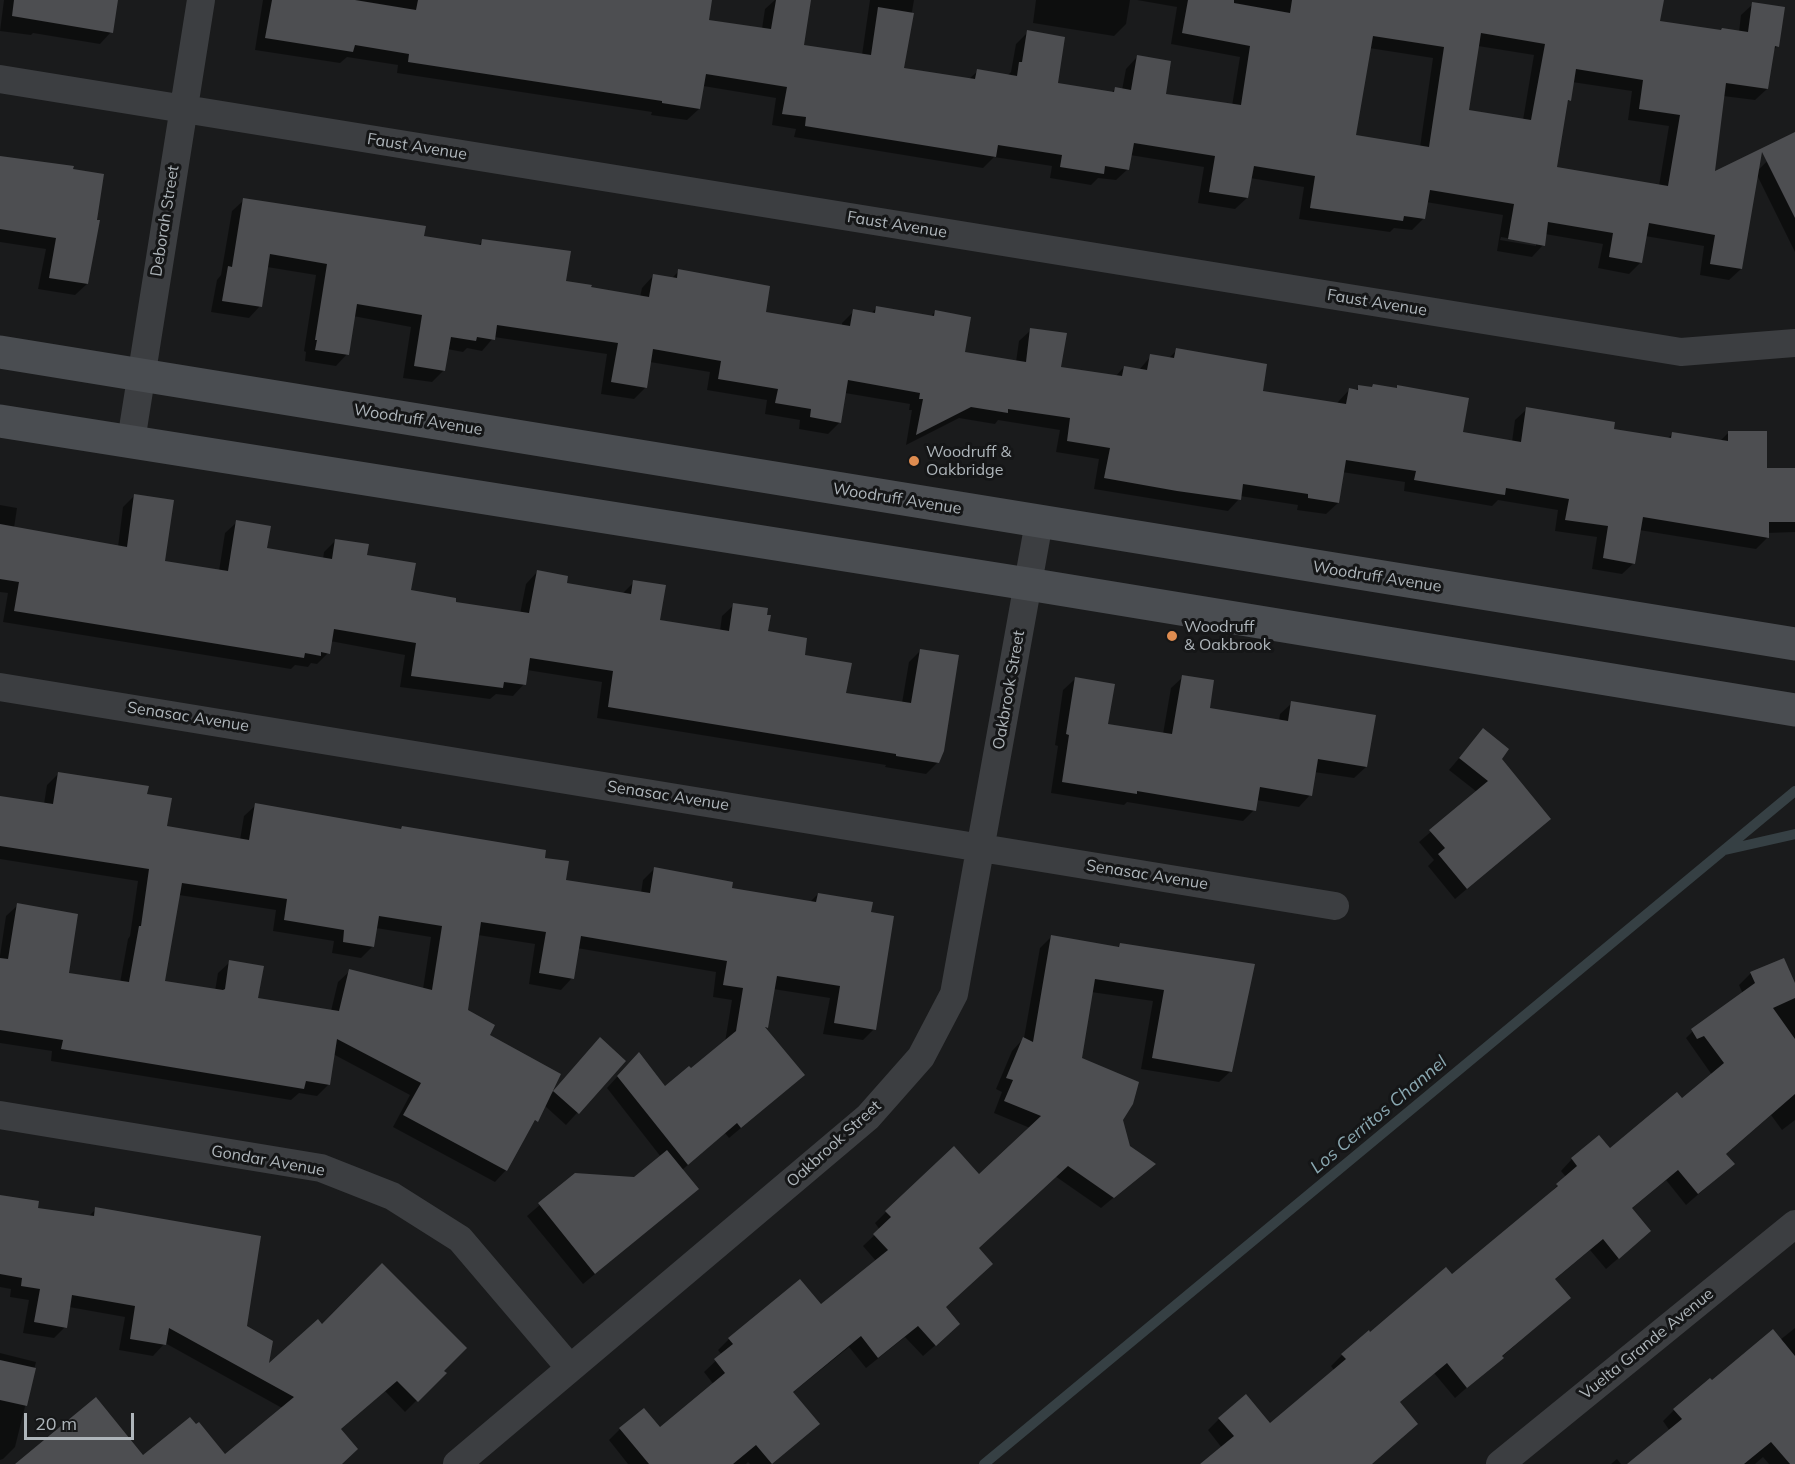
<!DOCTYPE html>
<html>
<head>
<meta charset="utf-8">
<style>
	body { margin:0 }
	#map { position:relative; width:1795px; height:1464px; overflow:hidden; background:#1a1b1c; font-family:Mulish,sans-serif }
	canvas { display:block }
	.scale { position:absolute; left:24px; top:1413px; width:110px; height:27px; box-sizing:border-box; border:3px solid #aeb5ba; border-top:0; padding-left:8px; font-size:18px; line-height:21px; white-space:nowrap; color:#aeb5ba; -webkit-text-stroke:4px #151617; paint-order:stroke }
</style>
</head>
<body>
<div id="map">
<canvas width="1795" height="1464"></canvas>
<div class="scale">20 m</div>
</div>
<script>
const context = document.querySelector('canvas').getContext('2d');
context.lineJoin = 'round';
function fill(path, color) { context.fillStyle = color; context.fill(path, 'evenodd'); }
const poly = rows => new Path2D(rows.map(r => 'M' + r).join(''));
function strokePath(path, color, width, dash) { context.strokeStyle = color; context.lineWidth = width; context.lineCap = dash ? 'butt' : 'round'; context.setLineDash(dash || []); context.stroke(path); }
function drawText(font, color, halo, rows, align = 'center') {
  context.font = font + ' Mulish,sans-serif'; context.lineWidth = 6; context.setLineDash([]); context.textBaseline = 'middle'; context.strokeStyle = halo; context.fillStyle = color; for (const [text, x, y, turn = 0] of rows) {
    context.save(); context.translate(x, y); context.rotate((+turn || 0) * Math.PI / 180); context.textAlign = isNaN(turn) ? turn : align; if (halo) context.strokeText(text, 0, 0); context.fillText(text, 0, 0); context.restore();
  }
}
fill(poly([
	[4,0,117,0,111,32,100,44,33,33,31,35,0,31],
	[263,0,711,0,707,21,762,29,765,9,775,0,789,0,803,46,862,55,870,0,914,0,902,69,969,79,978,71,1007,76,1011,72,1016,44,1028,32,1057,84,1111,93,1115,89,1122,90,1126,69,1137,57,1165,95,1232,106,1240,57,1171,44,1177,7,1137,0,1662,0,1659,22,1720,31,1739,32,1741,15,1753,4,1777,46,1773,51,1767,89,1755,100,1723,96,1713,174,1753,175,1795,134,1795,252,1757,175,1741,269,1729,280,1700,275,1704,246,1645,236,1641,262,1629,274,1598,268,1603,244,1545,234,1543,245,1532,257,1497,251,1503,215,1426,202,1424,218,1412,230,1394,228,1390,232,1299,219,1304,187,1250,178,1247,198,1235,209,1198,203,1204,167,1130,155,1128,169,1116,180,1098,178,1091,185,1050,178,1052,166,994,157,983,168,794,137,796,129,772,125,776,98,703,86,699,109,687,120,651,115,652,112,397,73,398,65,347,57,340,63,255,50],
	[1478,46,1534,55,1523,120,1468,111],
	[1369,48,1433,58,1420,147,1354,136],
	[1572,82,1632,91,1628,120,1669,126,1659,186,1555,168,1566,104,1569,100],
	[1501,237,1536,243,1536,246,1500,240],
	[1036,0,1130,0,1126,24,1114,36,1033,23],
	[0,157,72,167,87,284,75,295,38,289,46,249,0,242],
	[244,200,422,237,478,246,483,240,565,282,590,289,640,297,642,288,653,276,671,279,679,271,764,314,842,326,842,323,854,311,871,314,876,308,930,317,935,312,963,353,1016,362,1019,341,1031,330,1060,368,1115,377,1124,367,1139,370,1151,356,1168,359,1177,350,1261,392,1337,404,1338,402,1349,390,1355,391,1359,387,1395,389,1398,387,1461,433,1512,442,1515,420,1527,409,1613,431,1667,439,1672,434,1720,441,1729,432,1765,469,1795,469,1795,532,1767,533,1767,538,1756,549,1639,530,1634,563,1622,574,1592,569,1597,537,1555,531,1558,510,1498,500,1492,506,1486,505,1404,491,1405,482,1342,472,1338,503,1326,514,1297,510,1298,505,1240,496,1239,499,1228,511,1094,489,1099,459,1056,452,1060,430,998,420,995,424,959,418,906,445,912,410,909,410,910,404,845,393,840,422,828,434,799,429,800,420,765,414,767,400,707,390,710,372,650,362,645,388,634,399,601,394,607,354,494,337,482,351,467,348,463,352,447,349,444,370,432,382,403,378,411,327,353,316,347,354,336,366,305,361,306,352,304,351,316,275,267,267,260,306,249,318,211,312,217,280,221,275,232,211],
	[135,495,164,562,219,571,225,533,237,522,266,549,323,559,324,552,335,541,366,556,410,591,454,603,520,614,526,584,537,572,566,585,622,594,634,582,659,622,720,631,722,616,734,605,767,632,803,656,845,694,902,703,909,662,920,651,938,762,926,774,885,767,886,765,597,718,602,682,527,670,524,684,513,696,496,694,490,699,400,687,405,655,330,641,328,653,317,664,311,663,308,667,295,665,291,669,3,622,8,593,0,592,0,505,17,508,14,528,118,547,123,507],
	[1183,677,1208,710,1279,721,1280,714,1292,703,1366,767,1354,778,1314,772,1310,795,1299,807,1256,800,1254,810,1243,821,1127,802,1124,805,1051,793,1058,746,1055,745,1063,690,1075,679,1107,726,1163,734,1171,688],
	[1483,730,1500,759,1549,819,1455,899,1428,866,1434,860,1419,842,1477,792,1449,770],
	[59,773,145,795,166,827,240,840,244,816,256,805,543,859,564,881,641,893,643,880,654,869,731,890,810,902,818,894,870,913,874,1029,863,1040,823,1034,830,998,773,989,767,1027,765,1030,791,1086,729,1138,725,1133,682,1170,697,1189,583,1284,527,1216,576,1174,635,1178,661,1157,607,1088,627,1066,665,1088,691,1070,725,1042,732,1000,713,997,716,972,577,948,572,978,561,990,529,984,535,944,478,935,466,1011,488,1036,551,1094,589,1051,624,1061,566,1125,544,1105,506,1170,495,1182,393,1127,410,1095,333,1054,328,1085,317,1096,299,1093,291,1100,51,1061,52,1051,0,1043,0,956,6,916,18,905,67,974,120,983,128,939,130,936,138,881,0,859,0,797,44,804,47,785],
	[179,895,276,910,273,931,334,941,332,953,361,958,373,946,376,928,431,937,423,989,350,971,338,982,331,1011,257,999,230,962,218,973,215,991,164,983],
	[1052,936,1117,948,1121,944,1253,966,1231,1071,1219,1082,1141,1069,1153,1001,1091,992,1080,1059,1121,1120,1129,1147,1154,1164,1101,1208,1055,1176,977,1249,945,1307,946,1336,923,1356,905,1337,866,1368,849,1347,792,1393,806,1435,772,1464,750,1464,748,1462,746,1464,628,1464,609,1440,620,1429,660,1430,714,1385,704,1372,722,1355,718,1350,729,1339,821,1306,876,1261,863,1246,880,1230,875,1223,886,1212,979,1176,1030,1128,994,1113,1002,1092,996,1089,1012,1051,1024,1038,1040,948],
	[1751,973,1795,987,1795,1120,1782,1130,1771,1115,1725,1155,1733,1164,1686,1205,1666,1180,1631,1209,1637,1242,1606,1269,1590,1250,1554,1280,1569,1298,1455,1398,1434,1373,1399,1403,1416,1424,1371,1464,1203,1464,1222,1448,1208,1430,1219,1419,1270,1425,1334,1370,1331,1366,1342,1355,1452,1276,1546,1197,1566,1177,1561,1171,1572,1159,1610,1150,1682,1100,1712,1075,1686,1038,1697,1027,1743,994,1739,985],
	[0,1195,37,1209,88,1217,96,1209,245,1327,267,1367,322,1326,444,1373,405,1412,385,1391,340,1430,341,1464,134,1464,225,1456,282,1408,165,1343,153,1356,119,1350,125,1317,69,1307,65,1327,54,1338,23,1333,29,1300,10,1297,11,1289,0,1287],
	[1795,1328,1795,1464,1769,1464,1763,1457,1755,1464,1630,1464,1670,1431,1663,1421,1674,1410,1712,1383,1780,1340],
	[0,1353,36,1362,15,1447,3,1459,0,1460],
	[1617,1459,1621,1464,1611,1464]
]), '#0007');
strokePath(poly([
	[1725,850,1795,834],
	[984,1464,1795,791]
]), '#364044', 10);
fill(poly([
	[14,0,118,0,113,33,12,16],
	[272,0,355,0,416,10,418,0,712,0,709,20,771,29,776,0,811,0,804,45,871,55,878,7,914,13,904,68,975,79,977,69,1017,76,1019,62,1022,62,1027,30,1065,37,1058,83,1114,92,1115,87,1131,90,1137,55,1171,61,1166,94,1241,105,1250,46,1182,33,1188,0,1234,0,1234,3,1290,13,1292,0,1664,0,1660,21,1721,30,1722,28,1748,32,1752,2,1785,7,1779,47,1775,46,1768,89,1726,83,1715,171,1795,132,1795,218,1762,152,1742,269,1710,264,1715,235,1649,223,1642,263,1609,257,1613,233,1548,222,1545,246,1508,239,1514,204,1430,190,1425,219,1404,216,1403,221,1310,208,1315,176,1254,166,1248,198,1209,192,1215,156,1134,143,1129,170,1105,166,1104,174,1060,167,1062,155,998,145,996,157,805,126,806,117,782,114,787,87,706,74,700,109,662,103,662,101,408,62,409,54,355,45,353,52,265,38],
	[1481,33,1545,44,1531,120,1469,110],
	[1373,36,1444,47,1429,147,1356,135],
	[1576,69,1643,80,1639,109,1680,115,1668,186,1557,167,1568,100,1571,101],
	[0,156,74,166,73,169,104,174,97,220,100,220,88,284,49,278,56,238,0,229],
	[243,198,426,226,424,236,481,245,482,239,571,251,566,281,592,285,591,287,649,297,653,274,677,278,678,269,770,286,766,312,850,326,853,309,875,313,876,306,934,316,935,310,971,317,965,352,1026,362,1030,328,1067,333,1061,367,1122,376,1124,366,1147,370,1150,354,1174,358,1176,348,1267,364,1263,391,1346,404,1349,388,1358,390,1358,385,1372,387,1373,384,1397,388,1397,385,1469,398,1463,432,1521,442,1526,407,1615,422,1614,429,1671,438,1672,432,1728,441,1728,431,1767,431,1767,468,1795,468,1795,522,1769,522,1769,538,1643,517,1635,564,1603,558,1608,526,1565,520,1569,499,1506,488,1505,495,1498,494,1414,480,1416,471,1346,460,1339,503,1308,498,1308,494,1243,484,1241,500,1177,491,1104,478,1110,448,1067,441,1070,418,1008,409,1008,413,971,407,916,435,923,399,919,399,920,393,848,380,841,423,810,417,811,409,775,403,778,389,718,379,721,361,653,349,647,388,611,382,618,343,497,325,495,340,477,337,476,341,451,337,445,371,414,366,422,315,357,304,349,355,315,350,317,340,315,340,327,264,270,254,262,307,222,301,228,266,232,267],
	[134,494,174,500,165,561,228,571,236,520,271,526,267,548,332,559,335,539,369,544,367,555,416,563,411,590,456,598,456,602,529,613,537,570,568,576,567,583,631,594,633,580,666,585,660,620,729,631,733,603,768,608,767,615,771,615,768,631,807,638,805,655,852,663,846,693,911,703,920,649,959,655,944,751,939,763,896,756,896,754,608,707,613,671,530,658,526,685,504,682,503,688,411,676,416,643,334,629,330,654,321,652,321,656,305,653,304,658,14,611,19,582,0,579,0,524,127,547],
	[1182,675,1214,680,1210,708,1288,721,1291,701,1376,715,1367,767,1318,759,1312,796,1260,787,1256,811,1137,791,1137,794,1062,782,1069,735,1066,734,1075,677,1115,684,1108,724,1172,734],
	[1483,728,1509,749,1502,759,1551,819,1467,889,1438,854,1445,848,1429,830,1488,781,1459,758],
	[58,772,149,786,147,794,172,798,167,826,249,840,255,803,401,829,402,826,546,850,545,858,569,861,566,880,650,893,654,867,733,882,732,888,816,902,818,893,873,902,871,912,894,916,876,1030,834,1023,840,986,777,976,768,1028,765,1027,805,1075,741,1128,737,1123,688,1165,617,1076,639,1052,665,1086,689,1066,691,1068,736,1031,743,988,723,985,727,961,581,936,574,979,539,973,546,932,481,922,468,1010,495,1025,490,1035,561,1074,538,1122,535,1120,507,1171,403,1115,421,1083,337,1039,330,1085,306,1081,304,1089,61,1049,63,1040,0,1030,0,958,8,959,17,903,78,914,69,973,129,982,139,926,141,926,149,869,0,846,0,796,53,804],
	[182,883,287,899,284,920,344,930,343,942,374,947,379,916,442,926,432,990,349,969,339,1011,258,998,264,966,229,960,225,989,223,990,165,981],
	[1051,935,1119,947,1120,943,1255,964,1232,1072,1152,1058,1164,990,1095,979,1082,1058,1139,1082,1133,1104,1123,1120,1130,1146,1156,1164,1114,1198,1068,1166,979,1248,993,1264,946,1307,960,1324,936,1346,918,1326,878,1358,861,1336,793,1392,820,1424,772,1464,756,1445,733,1464,649,1464,619,1428,644,1408,660,1427,725,1373,714,1359,733,1344,728,1338,800,1279,821,1304,888,1250,873,1234,891,1217,885,1211,954,1146,979,1174,1041,1116,1004,1101,1013,1080,1006,1078,1023,1037,1033,1042],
	[1784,958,1795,983,1795,998,1773,1008,1795,1039,1795,1094,1726,1154,1735,1164,1698,1194,1678,1170,1632,1208,1651,1231,1619,1259,1603,1239,1555,1279,1571,1298,1502,1356,1504,1358,1467,1388,1447,1363,1400,1402,1418,1424,1372,1464,1200,1464,1234,1436,1218,1418,1246,1394,1270,1423,1346,1359,1341,1354,1369,1330,1370,1332,1446,1267,1452,1274,1558,1186,1556,1184,1577,1166,1571,1158,1599,1135,1610,1148,1677,1092,1682,1098,1724,1063,1704,1036,1697,1039,1691,1029,1755,983,1750,972],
	[600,1037,626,1061,579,1114,553,1091],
	[667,1150,699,1189,595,1274,538,1203,575,1173,634,1177],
	[0,1195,39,1201,38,1208,94,1216,95,1207,261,1236,247,1326,273,1341,269,1363,318,1319,322,1324,382,1263,467,1348,444,1371,447,1373,418,1402,397,1381,341,1429,358,1449,342,1464,15,1464,96,1397,143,1455,190,1417,196,1424,199,1422,225,1454,294,1397,169,1328,166,1345,130,1339,135,1306,72,1295,67,1328,34,1322,40,1289,21,1286,22,1278,0,1274],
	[1773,1329,1795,1356,1795,1464,1790,1464,1771,1442,1744,1464,1627,1464,1682,1419,1673,1409,1710,1378,1712,1380],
	[0,1360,36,1368,27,1406,0,1400]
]), '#4d4e51');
strokePath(poly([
	[0,79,1681,352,1795,343],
	[131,441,201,0],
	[0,687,1335,906],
	[0,1115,321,1168,392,1196,460,1239,570,1368],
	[457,1464,868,1117,921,1057,954,994,1039,522],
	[1500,1464,1795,1224]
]), '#3c3e41', 28);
strokePath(poly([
	[0,352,1795,644],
	[0,421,1028,584,1795,710]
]), '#4a4d51', 33);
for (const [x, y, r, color] of [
	[914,461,6,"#de8c50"],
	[1172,636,6,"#de8c50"]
]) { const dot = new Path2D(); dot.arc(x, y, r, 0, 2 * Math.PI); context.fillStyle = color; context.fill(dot); strokePath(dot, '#151617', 2); }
drawText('16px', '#aeb5ba', '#151617', [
	["Faust Avenue",417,147,9],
	["Deborah Street",165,221,-81],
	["Faust Avenue",897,225,9],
	["Faust Avenue",1377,303,9],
	["Woodruff Avenue",418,420,9],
	["Woodruff Avenue",897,499,9],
	["Woodruff Avenue",1377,577,9],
	["Oakbrook Street",1009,690,-80],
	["Senasac Avenue",188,717,9],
	["Senasac Avenue",668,796,9],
	["Senasac Avenue",1147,875,9],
	["Oakbrook Street",834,1144,-42],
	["Gondar Avenue",268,1161,10],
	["Vuelta Grande Avenue",1647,1344,-39]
]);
drawText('16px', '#aeb5ba', '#151617', [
	["Woodruff &",926,452],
	["Oakbridge",926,470],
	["Woodruff",1184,627],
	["& Oakbrook",1184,645]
], 'left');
drawText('italic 18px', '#8aa8b1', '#151617', [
	["Los Cerritos Channel",1379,1115,-40]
]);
</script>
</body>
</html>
